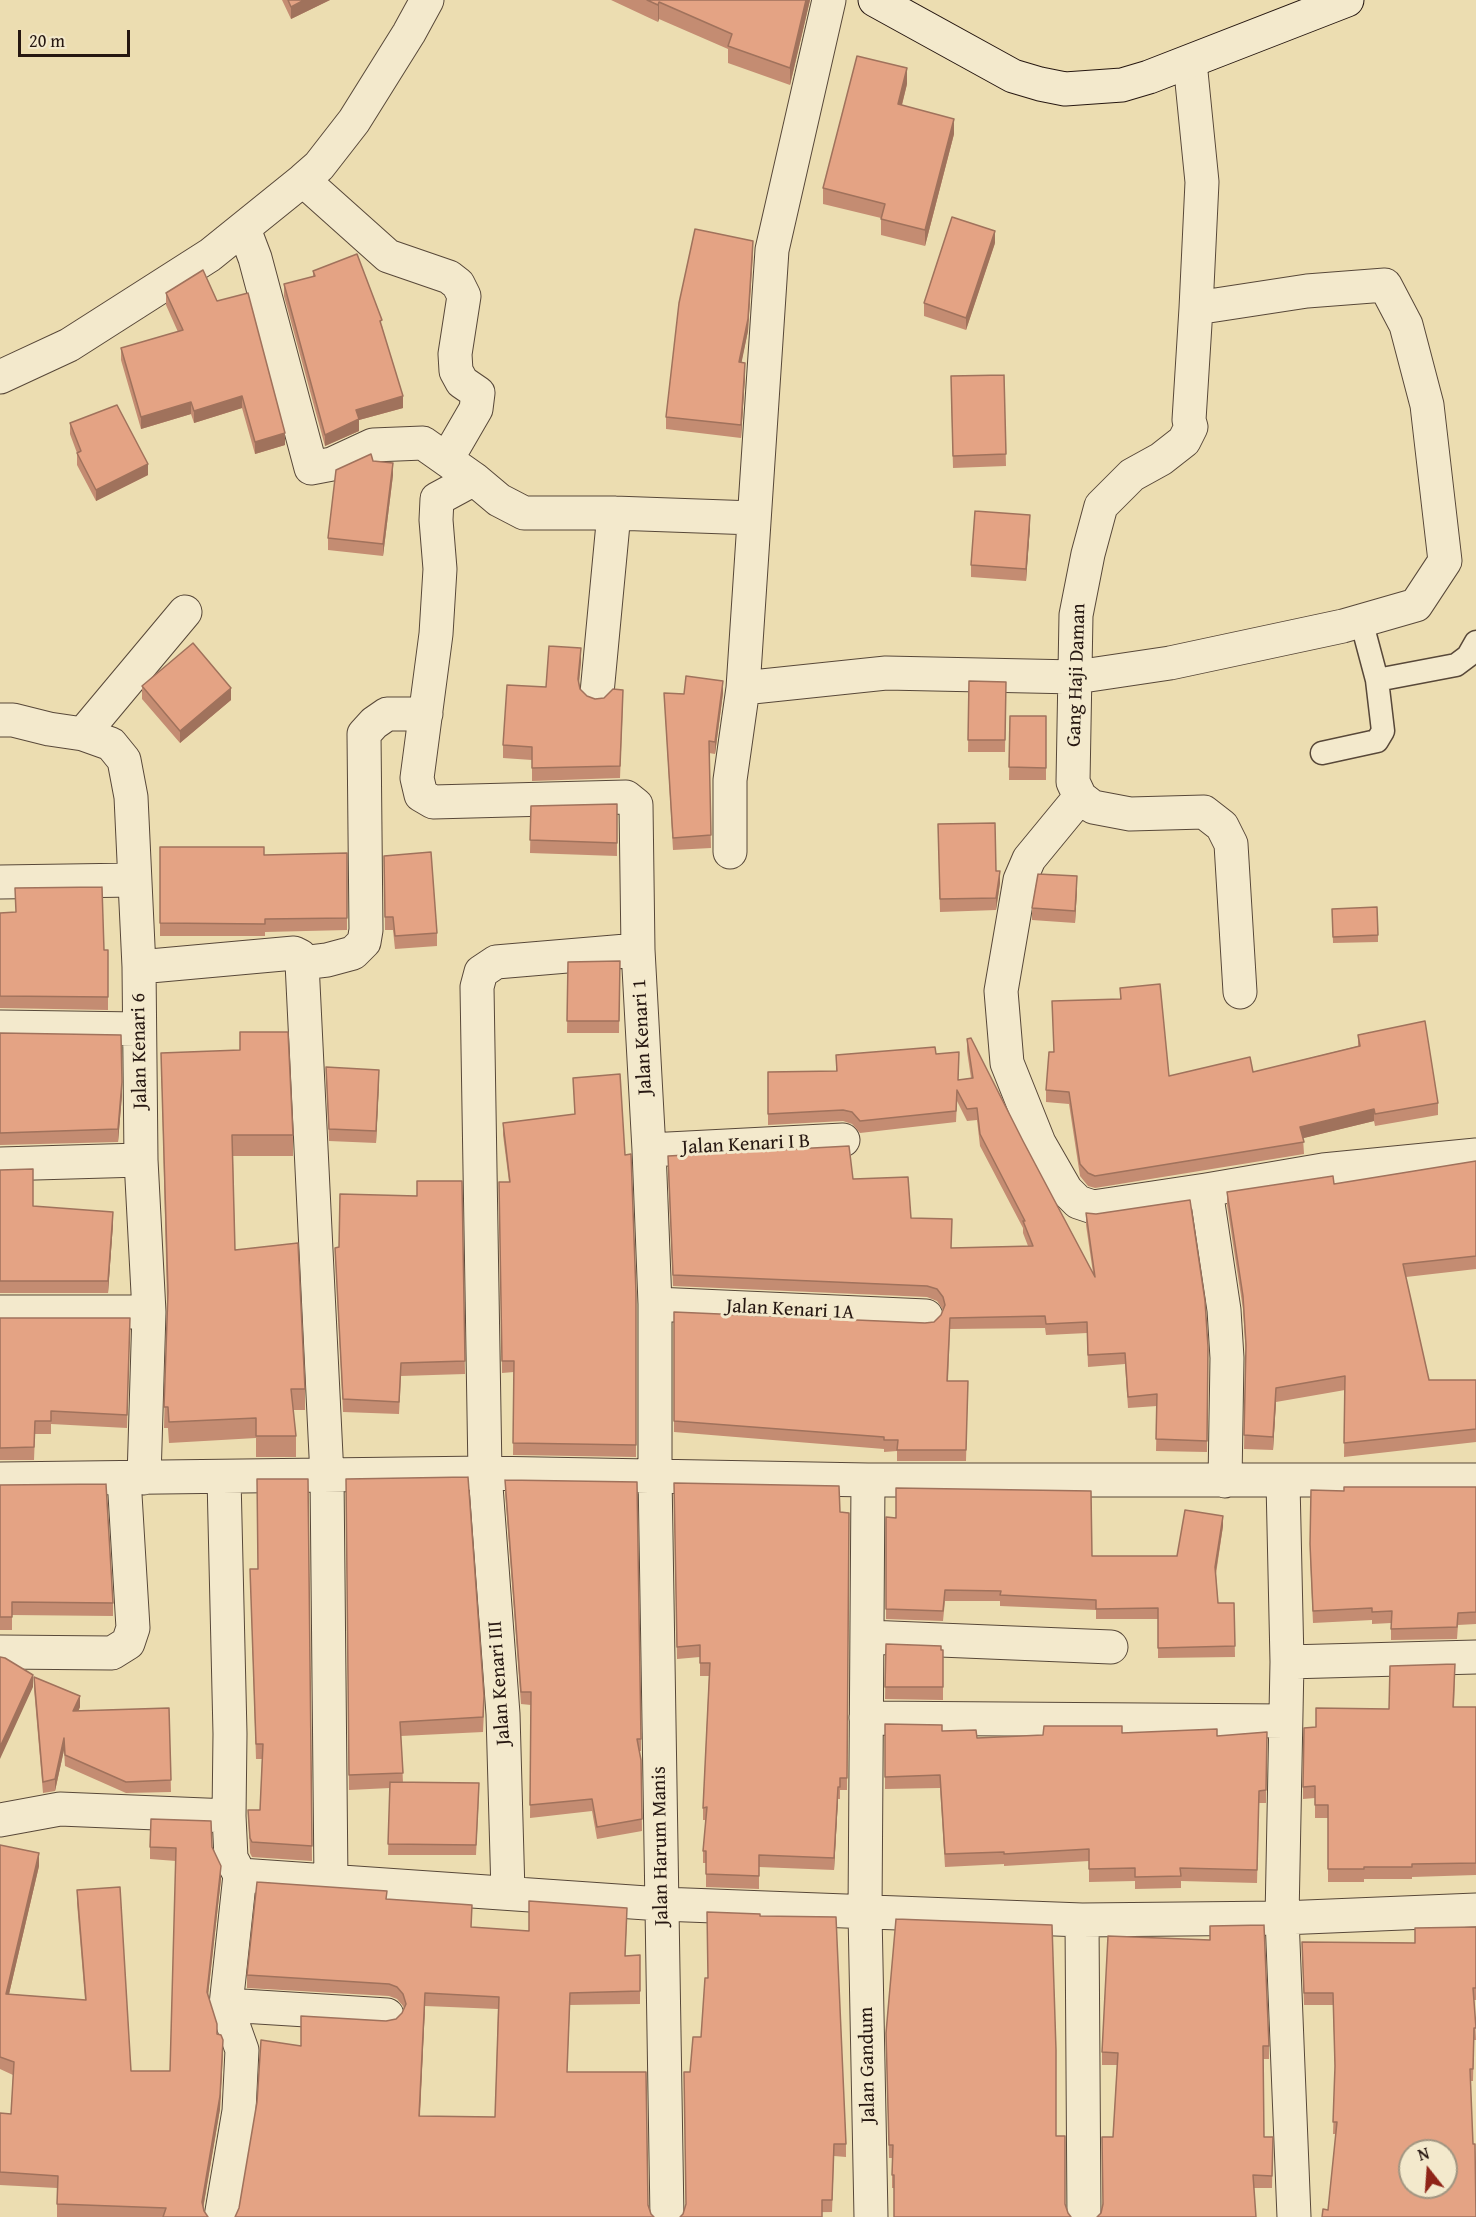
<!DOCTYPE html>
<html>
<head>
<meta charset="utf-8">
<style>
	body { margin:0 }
	#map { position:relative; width:1476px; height:2217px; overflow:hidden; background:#ecddb1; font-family:"Gentium Book Plus",serif }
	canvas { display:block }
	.north { position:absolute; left:1398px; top:2139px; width:60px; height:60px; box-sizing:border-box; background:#f3e9cc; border:2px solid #a19581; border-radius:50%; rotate:343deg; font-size:16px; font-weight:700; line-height:24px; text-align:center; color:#261711 }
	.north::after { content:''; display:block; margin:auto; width:21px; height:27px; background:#8f2418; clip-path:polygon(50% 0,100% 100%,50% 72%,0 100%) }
	.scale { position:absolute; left:18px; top:30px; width:112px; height:27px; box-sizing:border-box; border:3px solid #261711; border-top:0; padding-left:8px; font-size:18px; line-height:21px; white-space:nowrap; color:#261711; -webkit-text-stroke:4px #f3e9cc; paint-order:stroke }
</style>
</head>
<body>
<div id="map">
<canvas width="1476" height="2217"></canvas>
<div class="north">N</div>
<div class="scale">20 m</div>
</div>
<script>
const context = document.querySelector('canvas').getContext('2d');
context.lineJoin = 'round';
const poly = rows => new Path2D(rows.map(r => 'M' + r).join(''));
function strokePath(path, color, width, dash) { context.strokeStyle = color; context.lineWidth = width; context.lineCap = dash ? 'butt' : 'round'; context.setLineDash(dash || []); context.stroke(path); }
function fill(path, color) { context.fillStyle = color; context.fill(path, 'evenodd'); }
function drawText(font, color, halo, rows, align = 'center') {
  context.font = font + ' "Gentium Book Plus",serif'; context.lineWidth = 6; context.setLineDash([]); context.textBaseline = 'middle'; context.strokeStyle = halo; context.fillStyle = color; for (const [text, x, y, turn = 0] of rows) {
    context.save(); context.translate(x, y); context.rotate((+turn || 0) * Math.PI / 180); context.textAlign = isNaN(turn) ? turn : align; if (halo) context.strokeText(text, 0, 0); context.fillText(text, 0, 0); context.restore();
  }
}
const lane = poly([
	[1377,680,1456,665,1468,656,1476,642],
	[1322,753,1377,741,1383,731,1377,680,1361,620]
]);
const street = poly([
	[1190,62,1202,182,1196,308,1189,420,1191,427,1184,441,1161,459,1132,475,1101,506,1088,554,1076,615,1073,782,1080,797,1093,807,1130,814,1204,812,1222,826,1231,844,1240,992],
	[303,180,388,256,449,277,458,284,464,296,455,354,456,371,462,382,478,393,476,409,447,459],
	[244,229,255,258,311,468,332,464,373,445,423,443,474,479,437,499,436,520,440,569,436,634,417,778,421,795,433,802,626,797,636,805,638,950,649,1150,655,1304,655,1475,667,2217],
	[0,377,69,345,210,255,303,180,319,166,354,121,409,33,427,0],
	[474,479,499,500,524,513,614,513,754,518],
	[743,688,886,673,1076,677,1170,663,1343,626,1416,605,1445,561,1427,405,1406,325,1385,285,1307,291,1196,308],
	[597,693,614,513],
	[0,720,13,720,49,729,83,734,111,744,124,760,131,797,139,967,141,1160,149,1312,144,1478],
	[83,734,185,612],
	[1080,797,1029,859,1020,880,1001,991,1007,1063,1039,1143,1066,1190,1078,1202,1093,1207,1206,1190,1323,1170,1476,1155],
	[730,852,730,780,743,688,772,250,829,0],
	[0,882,134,880],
	[302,963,327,960,353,953,364,942,366,930,364,734,374,723,387,714,426,714],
	[139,967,294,953,300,956,302,963,327,1476,331,1882],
	[0,1027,139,1029],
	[649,1150,843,1140],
	[0,1164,141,1160],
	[1206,1190,1224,1310,1227,1358,1225,1481],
	[655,1304,926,1316],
	[0,1312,149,1312],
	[0,1479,485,1473,868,1480,1476,1480],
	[868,1480,865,1913,871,2217],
	[1283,1482,1287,1662,1282,1918,1294,2217],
	[867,1637,1111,1647],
	[0,1652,112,1653,128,1643,133,1628,124,1478],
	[1287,1662,1476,1657],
	[866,1718,1285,1721],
	[0,1820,60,1809,229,1816],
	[240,1875,661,1904,1082,1920,1282,1918,1476,1910],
	[508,1893,503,1714,485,1473,477,987,481,972,496,962,638,950],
	[1082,1920,1084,2217],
	[226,2005,387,2015],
	[221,2217,239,2111,242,2050,226,2005,240,1875,231,1858,229,1816,230,1734,224,1478]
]);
const secondary = poly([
	[875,0,1013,76,1040,84,1065,89,1122,85,1149,77,1347,0]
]);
strokePath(lane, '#584839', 25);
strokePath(street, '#584839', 35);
strokePath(secondary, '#261711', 35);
strokePath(lane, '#f3e9cc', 22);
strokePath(street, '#f3e9cc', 33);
strokePath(secondary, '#f3e9cc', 33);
fill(poly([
	[282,0,330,0,291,19],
	[611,0,810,0,790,85,728,63,728,49,659,19,658,22],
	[907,84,902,105,954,134,925,246,881,235,881,218,823,204,823,188],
	[995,243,966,330,924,316,924,303],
	[753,254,748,331,741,363,745,376,741,438,666,429,666,417],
	[313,271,382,326,403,408,359,420,359,431,325,446,284,296,284,284,313,277],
	[166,293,285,445,255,454,242,408,194,423,191,414,141,429,121,360,121,348,178,332,166,305],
	[1004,375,1006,466,953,468,951,389],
	[70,423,148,475,96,501,77,465,77,453,70,434],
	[373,461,393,475,383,556,328,550,328,538],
	[1030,527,1026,581,971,577,971,565],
	[581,661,579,683,580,689,587,696,595,699,623,702,620,778,532,781,532,760,503,758,503,745,546,687],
	[969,681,1006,682,1005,752,968,752],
	[142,686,231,700,180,743,142,699],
	[664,693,684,694,723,693,715,754,709,753,711,848,673,850],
	[1010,716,1046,716,1046,780,1009,780],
	[617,804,617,856,530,853,531,806],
	[938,824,996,871,1000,883,996,910,940,912],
	[160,847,264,855,347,853,347,930,265,932,265,936,160,936],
	[384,856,437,933,437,946,395,949,393,930,385,930],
	[1077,889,1075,923,1032,920,1032,908],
	[1332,909,1378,935,1378,942,1333,943],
	[0,913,104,950,108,950,108,1010,0,1008],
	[620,961,619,1033,567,1033,568,962],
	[1120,988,1169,1076,1253,1072,1358,1046,1358,1035,1438,1103,1438,1115,1375,1126,1374,1121,1303,1138,1304,1154,1095,1188,1088,1186,1080,1176,1069,1104,1046,1102,1046,1090,1053,1052,1120,999],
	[0,1033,122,1095,118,1142,0,1145],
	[967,1039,1093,1273,1086,1225,1086,1213,1208,1347,1207,1452,1156,1451,1157,1406,1128,1408,1125,1364,1088,1367,1087,1333,1046,1335,1045,1328,950,1329,948,1381,968,1381,966,1461,897,1461,897,1451,884,1452,884,1449,674,1432,674,1312,925,1323,934,1322,941,1315,943,1310,937,1301,927,1297,673,1286,668,1168,853,1179,911,1218,952,1248,1028,1246,1023,1233,1023,1228,980,1146,977,1120,967,1121,957,1101,956,1122,860,1133,852,1124,843,1121,768,1125,768,1072,836,1071,836,1055,936,1054,958,1080,971,1078,967,1051],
	[161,1053,293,1135,293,1156,233,1156,235,1250,305,1389,305,1410,293,1410,296,1436,296,1457,256,1457,256,1438,169,1443,168,1428,164,1428,167,1302],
	[326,1067,379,1082,376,1143,329,1141],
	[573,1078,625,1155,636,1293,636,1457,513,1455,514,1372,502,1373,499,1182,509,1182,503,1135,503,1123,575,1114],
	[1476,1161,1476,1269,1406,1277,1429,1380,1476,1380,1476,1442,1344,1457,1345,1390,1276,1402,1273,1450,1244,1449,1246,1355,1243,1309,1227,1205,1227,1192,1334,1184],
	[0,1170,33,1206,113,1224,108,1293,0,1293],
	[462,1181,465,1374,401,1376,399,1414,343,1412,335,1248,339,1247,417,1196],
	[0,1318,130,1318,127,1428,51,1424,51,1434,35,1434,34,1460,0,1460],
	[308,1479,312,1861,252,1857,250,1853,248,1810,260,1810,262,1759,256,1759,250,1569,258,1569],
	[346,1479,484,1711,483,1732,401,1736,403,1783,479,1794,476,1855,388,1855,390,1788,349,1790],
	[505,1480,641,1739,641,1751,639,1751,641,1760,642,1831,597,1839,592,1811,530,1818,531,1705,521,1704,505,1492],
	[674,1483,840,1512,849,1513,847,1790,840,1790,840,1799,838,1799,834,1870,759,1867,759,1889,706,1887,706,1863,703,1863,703,1851,706,1820,703,1820,703,1808,709,1676,700,1676,700,1657,677,1659],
	[0,1485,113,1603,113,1616,12,1615,12,1630,0,1630],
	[1476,1487,1476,1624,1458,1625,1457,1639,1391,1640,1391,1623,1372,1624,1372,1620,1313,1623,1310,1556,1311,1490,1344,1491],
	[886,1517,1092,1556,1177,1556,1223,1526,1216,1574,1218,1603,1234,1603,1235,1657,1158,1658,1158,1619,1096,1619,1096,1610,1000,1606,1000,1601,945,1601,943,1621,886,1619],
	[886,1644,943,1650,943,1700,885,1699],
	[1455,1676,1454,1707,1476,1707,1476,1875,1412,1877,1412,1879,1364,1879,1364,1882,1328,1882,1328,1818,1315,1818,1315,1798,1303,1799,1303,1787,1316,1727,1389,1709],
	[34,1677,80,1707,78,1711,169,1708,171,1792,126,1793,65,1766,64,1750,55,1791,43,1793,34,1689],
	[885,1724,942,1731,977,1738,1122,1733,1217,1736,1267,1732,1266,1803,1259,1803,1257,1883,1181,1881,1181,1888,1135,1889,1135,1881,1089,1882,1089,1861,1004,1866,1004,1864,945,1867,940,1788,885,1789],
	[0,1845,39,1866,9,1994,85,2000,77,1903,77,1890,131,2071,170,2071,176,1861,150,1859,150,1847,212,1847,221,1879,208,1995,217,2034,223,2053,220,2109,203,2209,204,2211,208,2217,57,2217,57,2188,0,2185,0,2113,11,2114,13,2075,0,2069],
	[387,1899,472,1917,471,1927,529,1931,627,1920,625,1956,640,1955,640,2004,570,2005,567,2072,648,2205,651,2214,239,2208,301,2046,396,2019,402,2013,404,2009,403,2006,397,1999,389,1996,247,1988,247,1975],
	[425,2006,498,2009,495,2117,420,2116],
	[760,1916,846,2144,846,2157,834,2156,832,2212,683,2214,686,2205,690,2072,701,2037,707,1978],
	[896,1919,894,2188,892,2188,892,2158,889,2158,886,2033],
	[1476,1927,1476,2000,1474,2000,1476,2040,1474,2040,1473,2081,1470,2081,1328,2210,1336,2134,1333,2134,1335,2071,1333,2005,1304,2005,1302,1942,1415,1943],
	[1269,2046,1269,2059,1263,2059,1264,2137,1273,2137,1272,2188,1254,2188,1101,2213,1113,2137,1117,2065,1102,2065,1102,2052]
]), '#c48c72');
fill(poly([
	[304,0,330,0,291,19,291,7],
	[806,0,810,0,790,85,790,68],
	[659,2,659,19,658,22,658,5],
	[907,68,907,84,898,120,898,104],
	[954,119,954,134,925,246,925,230],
	[995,231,995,243,966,330,966,318],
	[753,241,748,331,739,375,739,362],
	[745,363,745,376,741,438,741,425],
	[242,396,242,408,194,423,194,411],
	[403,396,403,408,359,420,359,431,325,446,325,435,356,410],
	[191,402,191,414,141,429,141,417],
	[285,433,285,445,255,454,255,442],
	[393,463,393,475,383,556,383,544],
	[148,464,148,475,96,501,96,490],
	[1030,515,1030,527,1026,581,1026,569],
	[581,648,581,661,578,692,578,679],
	[723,681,723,693,715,754,715,742],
	[231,688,231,700,180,743,180,731],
	[1000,871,1000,883,996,910,996,898],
	[1077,876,1077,889,1075,923,1075,911],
	[379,1070,379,1082,376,1143,376,1131],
	[122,1082,122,1095,118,1142,118,1129],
	[1374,1109,1374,1121,1300,1139,1300,1127],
	[113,1212,113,1224,108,1293,108,1281],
	[1276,1388,1276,1402,1273,1450,1273,1437],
	[1223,1516,1223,1526,1215,1577,1215,1567],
	[33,1675,33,1687,0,1759,0,1747],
	[80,1696,80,1707,73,1723,73,1711],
	[64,1738,64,1750,55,1791,55,1779],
	[838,1787,838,1799,834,1870,834,1858],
	[39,1853,39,1866,6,2007,6,1994],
	[221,1866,221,1879,207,2004,207,1992],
	[425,1993,425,2006,419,2129,419,2116],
	[223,2040,220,2109,202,2214,202,2202]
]), '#a0725c');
const building = poly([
	[288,0,304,0,291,7,288,0],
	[647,0,806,0,790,68,728,46,732,34,659,2,658,5,647,0],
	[857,56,907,68,898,104,954,119,925,230,881,219,885,204,823,188,857,56],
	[952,217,995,231,966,318,924,303,952,217],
	[695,229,753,241,748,319,739,362,745,363,741,425,666,417,679,303,695,229],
	[357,254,382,320,380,321,403,396,356,410,359,419,325,435,284,284,315,276,313,271,357,254],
	[203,270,217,301,248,293,285,433,255,442,242,396,194,411,191,402,141,417,121,348,183,330,166,293,203,270],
	[1004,375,1006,454,953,456,951,376,1004,375],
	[117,405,148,464,96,490,77,453,81,451,70,423,117,405],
	[371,454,373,461,393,463,383,544,328,538,336,470,371,454],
	[975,511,1030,515,1026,569,971,565,975,511],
	[193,643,231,688,180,731,142,686,193,643],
	[549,646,581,648,578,679,580,689,587,696,595,699,604,698,613,689,623,690,620,766,532,768,532,747,503,745,507,685,546,687,549,646],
	[686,676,723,681,715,742,709,741,711,835,673,838,664,693,684,694,686,676],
	[969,681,1006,682,1005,740,968,740,969,681],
	[1010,716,1046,716,1046,768,1009,767,1010,716],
	[617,804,617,843,530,840,531,806,617,804],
	[995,823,996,871,1000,871,996,898,940,899,938,824,995,823],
	[160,847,264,847,264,855,347,853,347,918,265,919,265,924,160,923,160,847],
	[431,852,437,933,395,936,393,917,385,917,384,856,431,852],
	[1038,874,1077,876,1075,911,1032,908,1038,874],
	[102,887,104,950,108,950,108,997,0,996,0,913,16,912,15,888,102,887],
	[1377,907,1378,935,1333,937,1332,909,1377,907],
	[620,961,619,1021,567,1021,568,962,620,961],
	[1160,984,1169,1076,1250,1057,1253,1072,1360,1046,1358,1035,1425,1021,1438,1103,1375,1114,1374,1109,1300,1127,1304,1142,1095,1176,1088,1173,1080,1164,1069,1092,1046,1090,1049,1052,1054,1052,1052,1001,1121,999,1120,988,1160,984],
	[240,1032,288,1032,293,1135,232,1135,235,1250,298,1243,305,1389,291,1389,296,1436,256,1436,256,1418,169,1422,168,1407,164,1407,168,1292,161,1053,240,1050,240,1032],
	[0,1033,121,1035,122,1082,118,1129,0,1133,0,1033],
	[971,1038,1023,1141,1095,1277,1086,1213,1096,1214,1190,1200,1205,1301,1208,1347,1207,1441,1156,1439,1157,1394,1128,1397,1125,1353,1088,1355,1087,1322,1046,1324,1045,1316,950,1318,947,1381,968,1381,966,1450,897,1450,898,1440,884,1440,884,1437,674,1421,674,1312,925,1323,934,1322,941,1315,945,1305,943,1297,937,1289,927,1286,673,1275,668,1156,849,1146,853,1179,908,1177,911,1218,952,1219,951,1248,1033,1246,1023,1221,1025,1221,980,1134,977,1108,967,1109,957,1090,956,1111,860,1121,852,1112,843,1110,768,1114,768,1072,837,1071,836,1055,935,1047,936,1054,959,1052,958,1080,973,1078,967,1039,971,1038],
	[326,1067,379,1070,376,1131,329,1129,326,1067],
	[620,1074,625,1155,631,1154,636,1293,636,1445,513,1443,514,1361,502,1361,499,1182,510,1182,503,1123,575,1114,573,1078,620,1074],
	[1476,1161,1476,1256,1403,1264,1429,1380,1476,1380,1476,1429,1344,1443,1345,1376,1276,1388,1273,1437,1244,1435,1246,1345,1243,1296,1227,1192,1333,1176,1334,1184,1476,1161],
	[33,1169,33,1206,113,1212,108,1281,0,1281,0,1170,33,1169],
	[417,1181,462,1181,465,1361,401,1363,399,1402,343,1399,335,1248,339,1247,340,1194,417,1196,417,1181],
	[0,1318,130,1318,127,1415,51,1411,51,1421,35,1421,34,1447,0,1448,0,1318],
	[468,1477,484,1696,483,1717,400,1722,403,1773,349,1775,346,1479,468,1477],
	[257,1479,308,1479,312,1846,252,1842,250,1838,248,1810,260,1810,263,1744,256,1744,250,1569,258,1569,257,1479],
	[505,1480,637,1482,641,1739,637,1739,641,1760,642,1819,597,1827,592,1799,530,1805,531,1692,521,1692,505,1480],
	[674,1483,839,1486,840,1512,849,1513,847,1778,840,1778,840,1787,838,1787,834,1858,759,1855,759,1876,706,1874,706,1851,703,1851,707,1807,703,1808,710,1663,700,1663,700,1645,677,1647,674,1483],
	[106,1484,113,1603,12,1602,12,1617,0,1617,0,1485,106,1484],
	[1344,1487,1476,1487,1476,1612,1458,1613,1457,1627,1391,1629,1392,1611,1372,1612,1372,1608,1313,1611,1310,1544,1311,1490,1344,1491,1344,1487],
	[896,1488,1091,1491,1092,1556,1177,1556,1185,1510,1223,1516,1215,1567,1218,1603,1234,1603,1235,1646,1158,1648,1158,1608,1096,1609,1096,1600,1000,1595,1001,1591,945,1590,943,1611,886,1609,886,1517,896,1518,896,1488],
	[886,1644,941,1646,941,1650,943,1650,943,1687,885,1687,886,1644],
	[0,1657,5,1658,33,1675,0,1747,0,1657],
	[1455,1664,1453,1707,1476,1707,1476,1863,1412,1864,1412,1867,1364,1867,1364,1869,1328,1869,1328,1805,1315,1805,1315,1786,1303,1787,1304,1728,1316,1727,1316,1708,1389,1709,1390,1666,1455,1664],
	[34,1677,80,1696,73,1711,169,1708,171,1780,126,1782,65,1755,64,1738,55,1779,43,1782,34,1677],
	[885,1724,942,1725,942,1731,976,1730,977,1738,1043,1735,1044,1726,1122,1726,1122,1733,1217,1729,1217,1736,1267,1732,1266,1790,1259,1791,1257,1870,1180,1868,1181,1876,1135,1877,1135,1868,1089,1869,1089,1849,1004,1854,1004,1852,945,1854,940,1775,885,1777,885,1724],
	[390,1782,479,1783,476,1845,388,1844,390,1782],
	[151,1819,211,1821,212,1847,221,1866,207,1992,217,2024,217,2034,221,2035,223,2040,220,2096,202,2202,204,2211,208,2217,163,2217,166,2208,57,2204,58,2176,0,2172,0,2113,11,2114,14,2062,0,2057,0,1845,39,1853,6,1994,86,2000,77,1890,120,1887,131,2071,170,2071,176,1848,150,1847,151,1819],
	[257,1882,387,1891,386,1899,472,1905,471,1927,529,1931,529,1901,627,1908,625,1956,640,1955,640,1991,570,1993,567,2072,646,2072,648,2205,651,2214,654,2217,235,2217,239,2208,257,2102,261,2040,301,2046,301,2016,386,2021,396,2019,402,2013,406,2004,403,1994,397,1987,389,1984,247,1975,257,1882],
	[425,1993,499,1997,495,2117,419,2116,425,1993],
	[707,1912,760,1914,760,1916,836,1917,846,2144,834,2144,832,2200,822,2200,822,2217,680,2217,683,2214,686,2204,684,2072,690,2072,693,2037,701,2037,705,1978,708,1978,707,1912],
	[896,1919,1052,1925,1056,2050,1056,2136,1065,2136,1065,2204,1068,2213,1071,2217,894,2217,894,2175,892,2175,893,2145,889,2145,886,2033,896,1919],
	[1264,1925,1269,2046,1263,2046,1264,2137,1273,2137,1272,2176,1253,2175,1256,2217,1097,2217,1101,2213,1103,2204,1102,2137,1113,2137,1118,2053,1102,2052,1108,1936,1210,1940,1210,1926,1264,1925],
	[1476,1927,1476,1988,1473,1988,1476,2028,1474,2028,1473,2069,1470,2069,1473,2144,1475,2144,1476,2217,1322,2217,1323,2209,1328,2210,1337,2122,1333,2122,1335,2066,1333,1993,1304,1993,1302,1942,1415,1943,1415,1928,1476,1927],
	[1410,2151,1446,2151,1446,2187,1410,2187,1410,2151]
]);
fill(building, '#e4a384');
strokePath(building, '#a0725c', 1.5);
drawText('20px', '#261711', '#f3e9cc', [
	["Gang Haji Daman",1077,675,-88],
	["Jalan Kenari 1",643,1037,-93],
	["Jalan Kenari 6",140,1051,-91],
	["Jalan Kenari I B",746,1145,-3],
	["Jalan Kenari 1A",790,1310,3],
	["Jalan Kenari III",500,1683,-94],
	["Jalan Harum Manis",661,1846,-91],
	["Jalan Gandum",868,2065,-91]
]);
</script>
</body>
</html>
